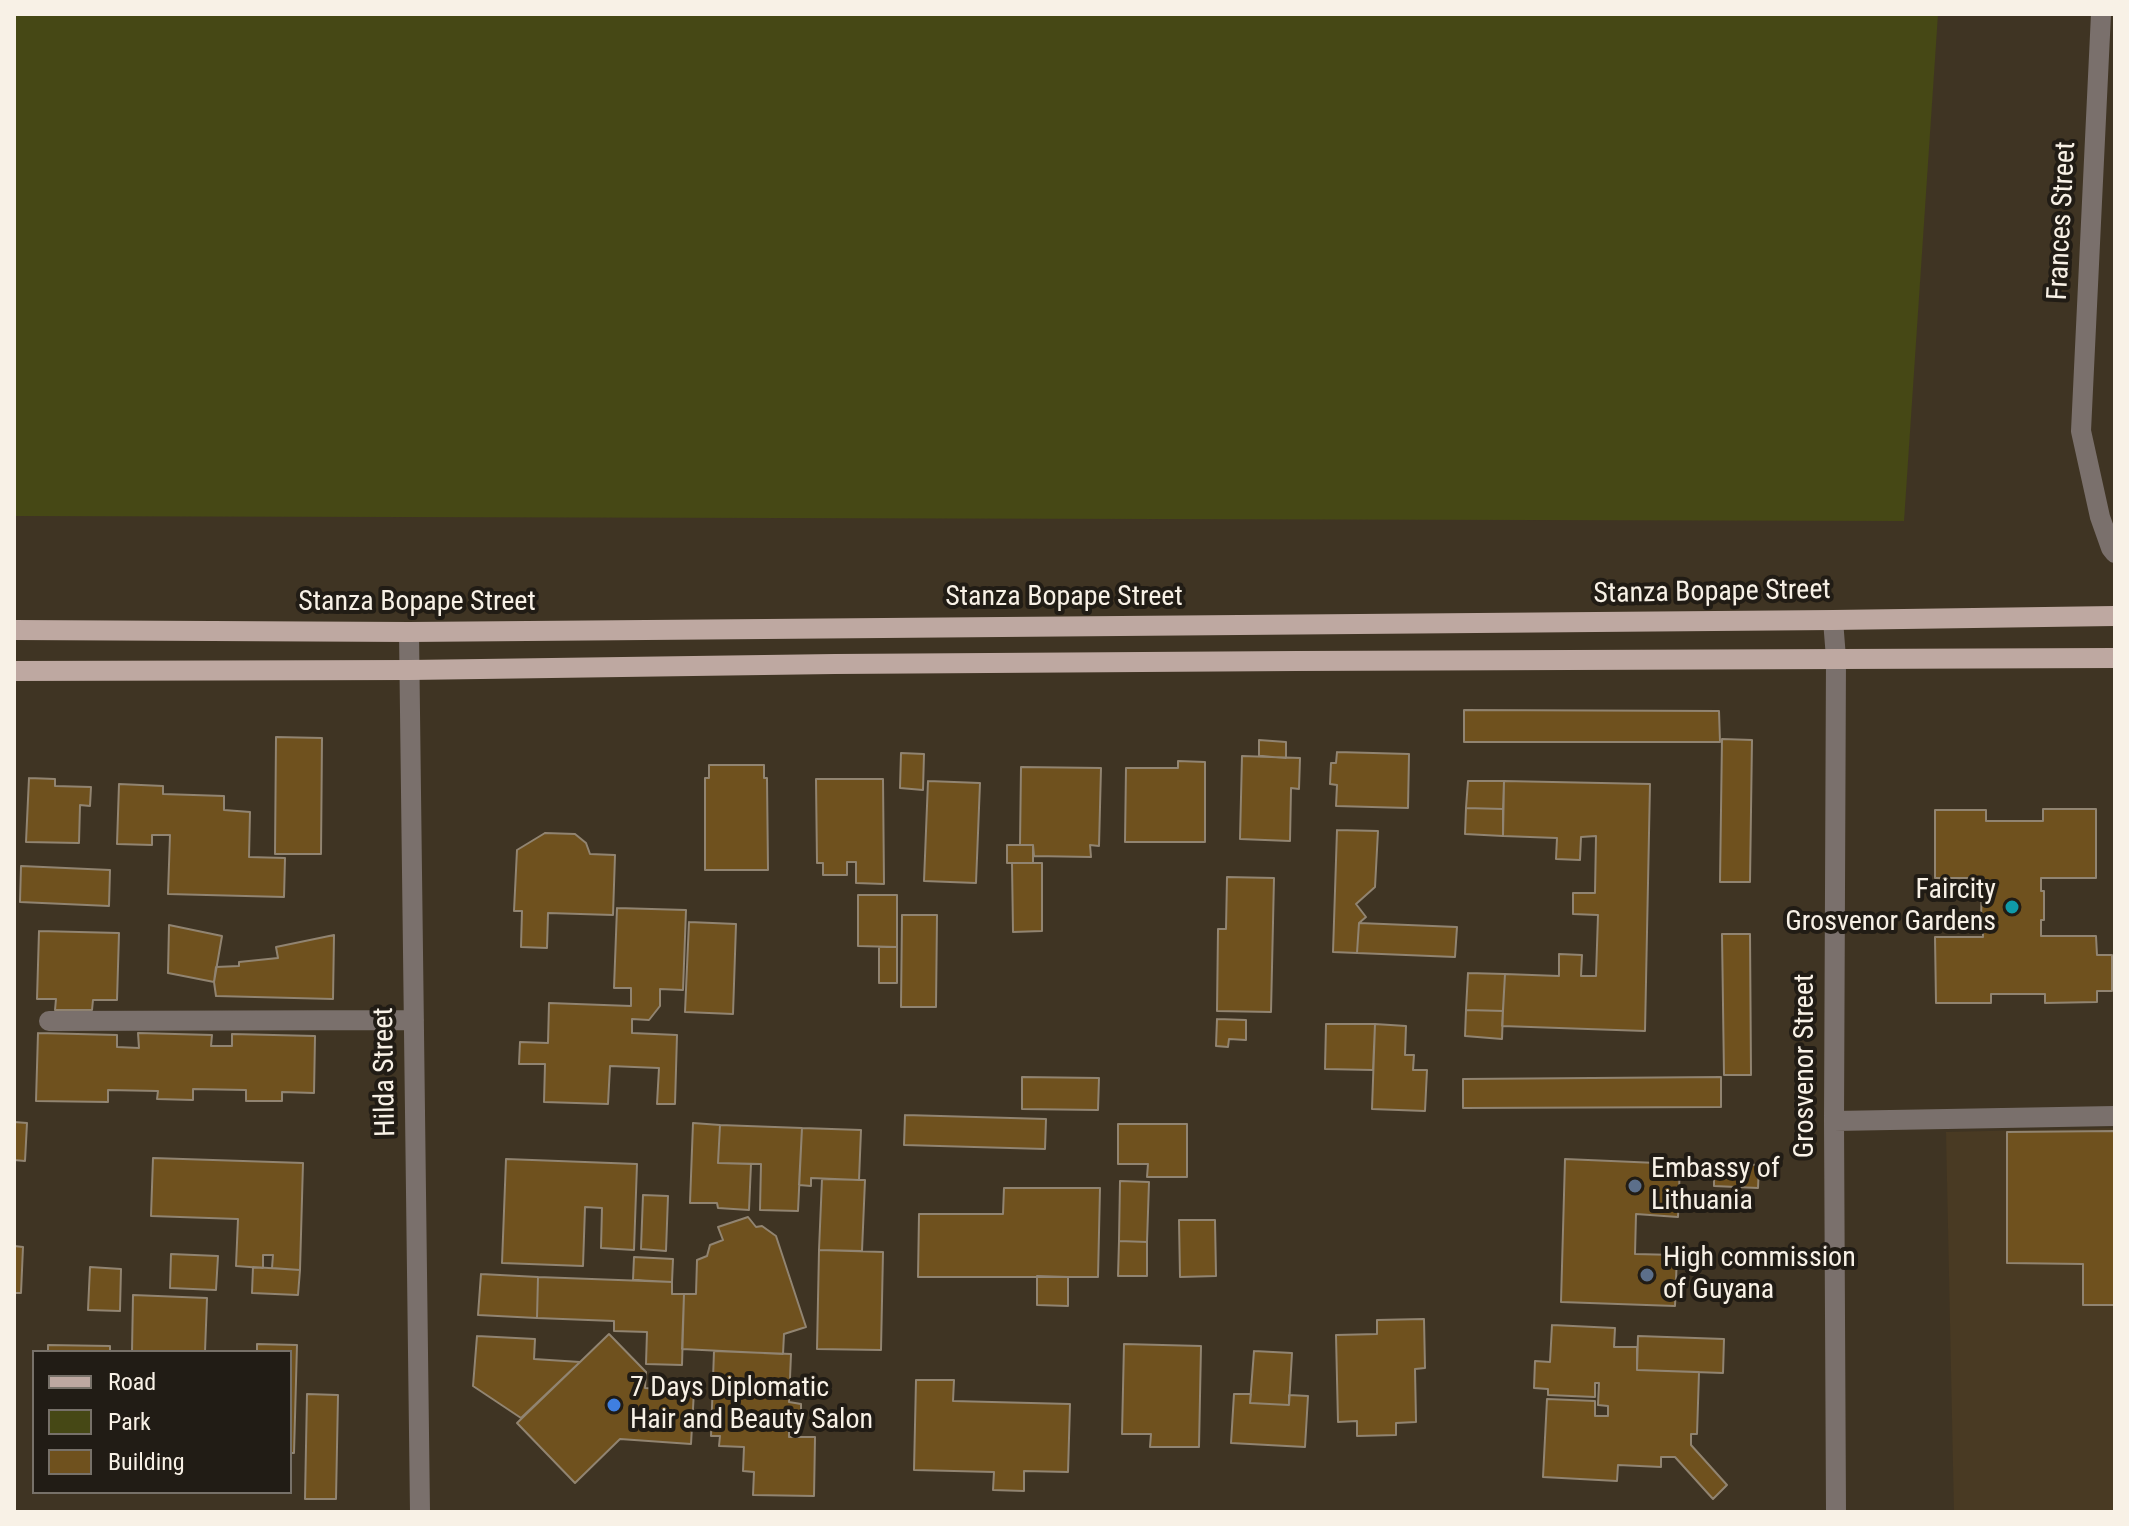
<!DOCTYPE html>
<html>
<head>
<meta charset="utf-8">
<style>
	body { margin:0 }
	#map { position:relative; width:2129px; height:1526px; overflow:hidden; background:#3f3423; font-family:"Roboto Condensed",sans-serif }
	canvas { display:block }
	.frame { position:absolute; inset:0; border:16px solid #f8f1e6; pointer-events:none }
	.legend { position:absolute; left:32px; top:1350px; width:260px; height:144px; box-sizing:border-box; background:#211c15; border:2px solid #777169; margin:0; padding:10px 14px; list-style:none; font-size:24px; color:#f8f1e6 }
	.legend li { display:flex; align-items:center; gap:16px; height:40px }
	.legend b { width:40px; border:2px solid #777169 }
</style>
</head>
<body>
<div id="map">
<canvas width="2129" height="1526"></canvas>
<div class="frame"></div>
<ul class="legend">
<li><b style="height:10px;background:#bea8a1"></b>Road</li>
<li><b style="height:22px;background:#464815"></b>Park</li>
<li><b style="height:22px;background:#6f511e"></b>Building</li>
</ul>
</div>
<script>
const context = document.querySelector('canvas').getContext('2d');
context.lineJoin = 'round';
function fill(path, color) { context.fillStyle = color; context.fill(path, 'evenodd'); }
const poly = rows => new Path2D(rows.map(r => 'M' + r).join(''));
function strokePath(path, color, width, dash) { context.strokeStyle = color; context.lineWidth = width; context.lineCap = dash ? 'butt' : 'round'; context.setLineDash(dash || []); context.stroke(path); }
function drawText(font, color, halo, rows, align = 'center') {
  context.font = font + ' "Roboto Condensed",sans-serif'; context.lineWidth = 8; context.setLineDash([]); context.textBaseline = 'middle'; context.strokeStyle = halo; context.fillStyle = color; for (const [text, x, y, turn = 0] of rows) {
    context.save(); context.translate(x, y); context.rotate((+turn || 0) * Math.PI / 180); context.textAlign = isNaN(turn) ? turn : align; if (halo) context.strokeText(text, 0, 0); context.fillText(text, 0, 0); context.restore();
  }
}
fill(poly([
	[2115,1128,2115,1512,1954,1512,1946,1132]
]), '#493a23');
fill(poly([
	[14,14,1938,14,1904,521,14,516]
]), '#464815');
const building = poly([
	[1464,710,1719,711,1720,742,1464,742,1464,710],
	[276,737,322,738,321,854,275,854,276,737],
	[1722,739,1752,740,1750,882,1720,882,1722,739],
	[1259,740,1286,742,1286,758,1259,756,1259,740],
	[1337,752,1409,754,1408,808,1336,806,1337,785,1330,784,1331,763,1336,763,1337,752],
	[901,753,924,754,923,790,900,788,901,753],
	[1242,756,1300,758,1299,789,1291,788,1290,841,1240,839,1242,756],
	[1178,761,1205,762,1205,842,1125,842,1126,768,1178,768,1178,761],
	[709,765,764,765,764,778,767,778,768,870,705,870,705,778,709,778,709,765],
	[1021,767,1101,768,1099,846,1090,845,1091,857,1034,856,1033,845,1020,845,1021,767],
	[29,778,55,779,55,786,91,787,90,806,80,805,79,843,26,842,29,778],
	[816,779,883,779,884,884,856,883,856,862,847,862,847,875,823,875,823,863,817,863,816,779],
	[928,781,980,783,976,883,924,881,928,781],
	[1468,781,1504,781,1503,809,1466,808,1468,781],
	[1504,781,1650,784,1645,1031,1502,1026,1505,974,1559,976,1559,954,1582,955,1581,976,1596,976,1598,915,1573,914,1573,893,1595,893,1596,836,1581,837,1580,860,1556,859,1557,838,1503,836,1504,781],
	[119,784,163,786,163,794,224,796,224,810,250,812,249,857,285,858,284,897,168,894,170,835,152,835,152,845,117,844,119,784],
	[1466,808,1503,809,1503,836,1465,834,1466,808],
	[2043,809,2096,809,2096,878,2041,878,2041,891,2044,891,2044,920,2041,920,2041,936,2096,936,2097,955,2112,955,2112,991,2097,991,2097,1002,2045,1003,2045,994,1991,994,1991,1003,1936,1003,1935,937,1983,937,1983,920,1981,920,1982,878,1935,878,1935,810,1986,810,1986,821,2043,821,2043,809],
	[1337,830,1378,831,1375,887,1356,904,1366,917,1359,923,1357,953,1333,952,1337,830],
	[545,833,575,834,586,843,590,854,615,855,613,915,548,913,547,948,521,947,522,911,514,911,517,850,545,833],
	[1007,845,1033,845,1033,863,1007,863,1007,845],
	[1012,863,1042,863,1042,931,1013,932,1012,863],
	[21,866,110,870,109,906,20,902,21,866],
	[1227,877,1274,878,1271,1012,1217,1011,1218,929,1226,929,1227,877],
	[858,895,897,895,897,947,858,946,858,895],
	[617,908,686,910,683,990,660,989,660,1006,649,1020,632,1019,632,1033,677,1035,675,1104,657,1104,659,1068,610,1066,608,1104,544,1102,545,1064,519,1064,520,1042,548,1043,549,1003,631,1006,631,988,614,988,617,908],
	[902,915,937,915,936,1007,901,1007,902,915],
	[689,922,736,924,733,1014,685,1012,689,922],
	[1359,923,1457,927,1455,957,1357,953,1359,923],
	[169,925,222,936,214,982,168,973,169,925],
	[39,931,119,933,117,1000,93,1000,92,1010,55,1010,56,999,37,999,39,931],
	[1722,934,1750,934,1751,1075,1724,1075,1722,934],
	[334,935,333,999,216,996,214,982,216,967,239,966,239,962,278,958,276,947,334,935],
	[879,947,897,947,897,983,879,983,879,947],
	[1468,973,1505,974,1503,1011,1466,1010,1468,973],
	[1466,1010,1503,1011,1502,1039,1465,1036,1466,1010],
	[1217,1019,1246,1020,1246,1040,1229,1039,1228,1047,1216,1046,1217,1019],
	[1326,1024,1375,1024,1373,1070,1325,1069,1326,1024],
	[1375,1024,1406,1026,1405,1055,1414,1055,1413,1070,1427,1070,1425,1111,1372,1109,1375,1024],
	[38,1033,117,1035,117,1047,139,1048,138,1033,212,1035,211,1046,232,1046,232,1034,315,1036,314,1093,282,1092,282,1101,246,1101,246,1090,193,1089,193,1100,157,1099,158,1091,108,1090,108,1102,36,1101,38,1033],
	[1022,1077,1099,1078,1098,1110,1022,1109,1022,1077],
	[1721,1077,1721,1107,1463,1108,1463,1079,1721,1077],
	[905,1115,1046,1119,1045,1149,904,1145,905,1115],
	[14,1122,27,1123,25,1161,14,1160,14,1122],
	[693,1123,720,1125,718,1163,751,1164,749,1210,718,1208,717,1203,690,1203,693,1123],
	[1118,1124,1187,1124,1187,1177,1147,1177,1148,1164,1118,1164,1118,1124],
	[720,1125,802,1128,798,1211,760,1210,761,1164,718,1163,720,1125],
	[802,1128,861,1130,859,1180,811,1178,811,1186,799,1185,802,1128],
	[2115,1131,2115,1305,2083,1305,2083,1264,2007,1263,2007,1132,2115,1131],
	[153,1158,303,1163,300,1270,272,1268,273,1255,263,1255,263,1268,236,1266,238,1219,151,1216,153,1158],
	[506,1159,637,1164,634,1250,601,1248,602,1208,585,1207,583,1266,502,1263,506,1159],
	[1565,1159,1680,1164,1678,1217,1636,1214,1635,1254,1677,1255,1675,1306,1561,1302,1565,1159],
	[1714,1163,1759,1165,1758,1188,1714,1186,1714,1163],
	[822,1179,865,1180,862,1251,819,1250,822,1179],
	[1120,1181,1149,1182,1147,1242,1119,1241,1120,1181],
	[1004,1188,1100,1188,1098,1277,918,1277,919,1214,1003,1214,1004,1188],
	[643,1195,668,1196,666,1251,641,1249,643,1195],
	[748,1217,756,1227,762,1226,776,1236,806,1327,784,1334,783,1354,682,1349,684,1294,696,1294,697,1260,707,1256,710,1245,723,1240,718,1227,748,1217],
	[1179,1220,1215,1220,1216,1276,1180,1277,1179,1220],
	[1119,1241,1147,1242,1147,1276,1118,1276,1119,1241],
	[14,1246,23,1247,21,1293,14,1293,14,1246],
	[819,1250,883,1252,881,1350,817,1349,819,1250],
	[171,1254,218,1256,216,1290,170,1288,171,1254],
	[634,1257,673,1259,672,1282,633,1280,634,1257],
	[90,1267,121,1269,120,1311,88,1310,90,1267],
	[253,1267,300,1270,298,1295,252,1293,253,1267],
	[481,1274,538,1277,537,1318,478,1315,481,1274],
	[1037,1276,1068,1277,1068,1306,1037,1305,1037,1276],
	[538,1277,672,1282,672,1294,684,1294,682,1365,646,1364,647,1332,614,1331,614,1321,537,1318,538,1277],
	[133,1295,207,1298,205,1352,132,1352,133,1295],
	[1424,1319,1425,1368,1415,1369,1416,1422,1396,1423,1396,1435,1357,1436,1357,1421,1338,1422,1336,1335,1377,1334,1377,1320,1424,1319],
	[1552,1325,1615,1328,1614,1347,1637,1347,1637,1370,1699,1372,1697,1434,1691,1434,1691,1445,1727,1485,1713,1499,1675,1457,1661,1457,1661,1467,1618,1465,1617,1481,1543,1477,1547,1399,1595,1401,1595,1416,1608,1416,1608,1406,1598,1405,1599,1383,1595,1383,1595,1397,1548,1395,1548,1389,1534,1388,1535,1361,1550,1362,1552,1325],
	[609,1334,646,1372,645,1388,694,1391,691,1444,620,1439,575,1483,517,1423,609,1334],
	[477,1336,535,1339,534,1359,580,1362,521,1418,473,1386,477,1336],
	[1638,1336,1724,1339,1723,1373,1637,1370,1638,1336],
	[257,1344,297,1345,294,1453,290,1453,290,1352,257,1352,257,1344],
	[1124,1344,1201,1346,1199,1447,1150,1447,1151,1434,1122,1434,1124,1344],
	[48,1345,110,1346,110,1352,48,1352,48,1345],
	[714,1351,791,1354,789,1402,801,1404,801,1424,789,1430,789,1437,815,1437,814,1496,753,1495,754,1472,743,1471,744,1447,719,1446,720,1436,711,1436,714,1351],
	[1254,1351,1292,1353,1289,1405,1250,1403,1254,1351],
	[916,1380,954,1380,953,1401,1070,1404,1068,1472,1024,1471,1024,1491,993,1490,994,1472,914,1470,916,1380],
	[307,1394,338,1395,336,1499,305,1499,307,1394],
	[1234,1394,1251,1394,1250,1403,1289,1405,1289,1395,1308,1396,1305,1447,1231,1443,1234,1394]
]);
fill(building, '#6f511e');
strokePath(building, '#918471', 2);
strokePath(poly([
	[2101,14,2081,431,2100,517,2111,548,2115,553],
	[1833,620,1836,658,1834,1121,1836,1512],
	[409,632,420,1512],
	[49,1021,414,1020],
	[1834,1121,2115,1116]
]), '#7a706c', 20);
strokePath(poly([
	[14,630,409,632,1833,620,2115,616],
	[14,671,410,670,835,664,1296,661,2115,658]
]), '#bea8a1', 20);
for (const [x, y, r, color] of [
	[2012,907,8,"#0f9aa8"],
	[1635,1186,8,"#5c6f8a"],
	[1647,1275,8,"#5c6f8a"],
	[614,1405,8,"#3f7fe0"]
]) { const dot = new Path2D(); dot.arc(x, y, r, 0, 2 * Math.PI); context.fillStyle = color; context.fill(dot); strokePath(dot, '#211c15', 3); }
drawText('28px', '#f8f1e6', '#211c15', [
	["Frances Street",2063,221,-87],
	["Stanza Bopape Street",1712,593,-1],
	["Stanza Bopape Street",1064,598],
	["Stanza Bopape Street",417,603],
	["Grosvenor Street",1806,1066,-90],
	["Hilda Street",386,1072,-91]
]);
drawText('28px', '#f8f1e6', '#211c15', [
	["Faircity",1996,891,"right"],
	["Grosvenor Gardens",1996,923,"right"],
	["Embassy of",1651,1170],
	["Lithuania",1651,1202],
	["High commission",1663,1259],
	["of Guyana",1663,1291],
	["7 Days Diplomatic",630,1389],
	["Hair and Beauty Salon",630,1421]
], 'left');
</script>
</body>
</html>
